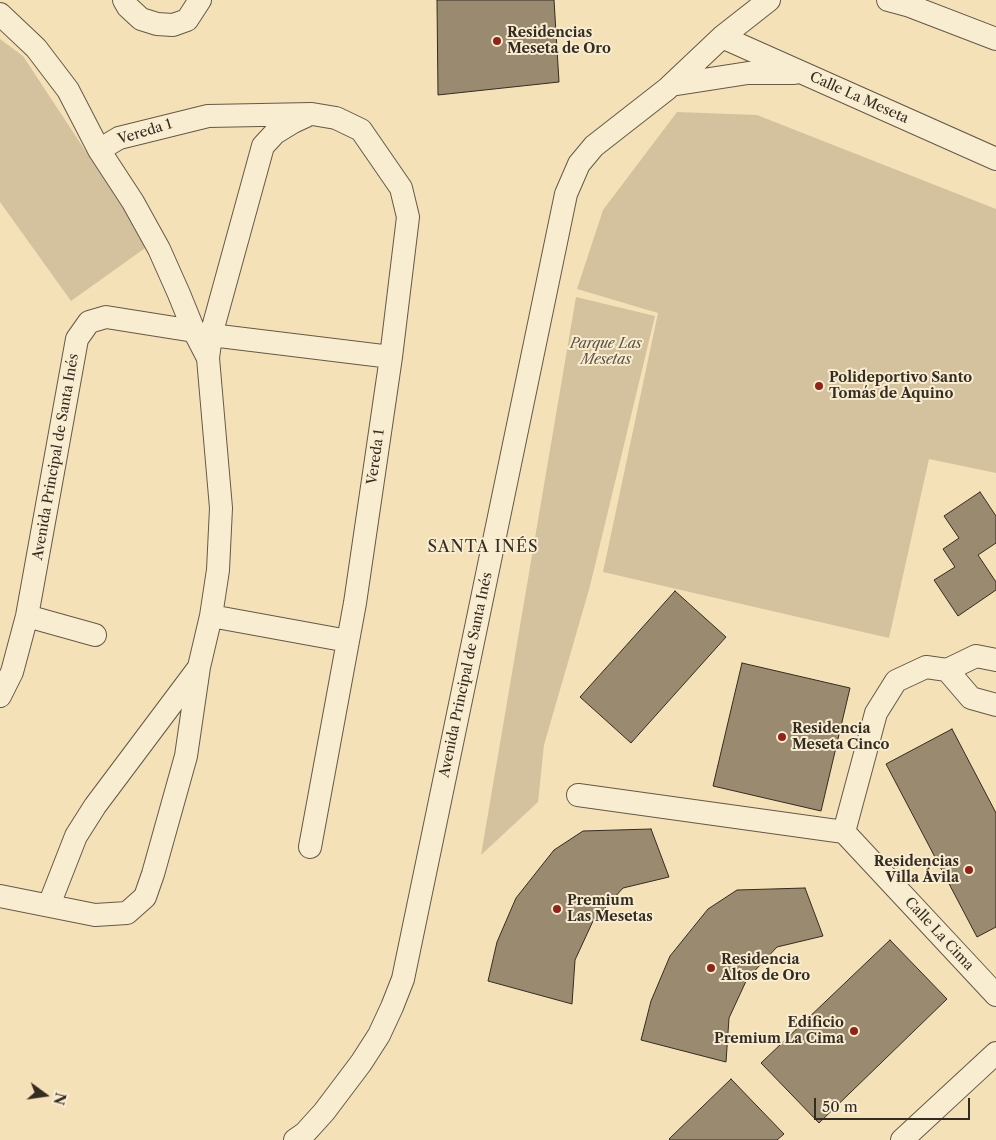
<!DOCTYPE html>
<html>
<head>
<meta charset="utf-8">
<style>
	body { margin:0 }
	#map { position:relative; width:996px; height:1140px; overflow:hidden; background:#f5e1b8; font-family:"Libre Caslon Text",serif }
	canvas { display:block }
	.north { position:absolute; left:20px; top:1070px; width:50px; height:50px; -webkit-text-stroke:4px #f8ecd1; paint-order:stroke; rotate:104deg; font-size:14px; font-weight:700; line-height:20px; text-align:center; color:#352c21 }
	.north::after { content:''; display:block; margin:auto; width:18px; height:22px; background:#352c21; clip-path:polygon(50% 0,100% 100%,50% 72%,0 100%) }
	.scale { position:absolute; left:814px; top:1098px; width:156px; height:22px; box-sizing:border-box; border:2px solid #352c21; border-top:0; padding-left:6px; font-size:15px; line-height:18px; white-space:nowrap; color:#352c21; -webkit-text-stroke:4px #f8ecd1; paint-order:stroke }
</style>
</head>
<body>
<div id="map">
<canvas width="996" height="1140"></canvas>
<div class="north">N</div>
<div class="scale">50 m</div>
</div>
<script>
const context = document.querySelector('canvas').getContext('2d');
context.lineJoin = 'round';
function fill(path, color) { context.fillStyle = color; context.fill(path, 'evenodd'); }
const poly = rows => new Path2D(rows.map(r => 'M' + r).join(''));
function strokePath(path, color, width, dash) { context.strokeStyle = color; context.lineWidth = width; context.lineCap = dash ? 'butt' : 'round'; context.setLineDash(dash || []); context.stroke(path); }
function drawText(font, color, halo, rows, align = 'center') {
  context.font = font + ' "Libre Caslon Text",serif'; context.lineWidth = 4; context.setLineDash([]); context.textBaseline = 'middle'; context.strokeStyle = halo; context.fillStyle = color; for (const [text, x, y, turn = 0] of rows) {
    context.save(); context.translate(x, y); context.rotate((+turn || 0) * Math.PI / 180); context.textAlign = isNaN(turn) ? turn : align; if (halo) context.strokeText(text, 0, 0); context.fillText(text, 0, 0); context.restore();
  }
}
fill(poly([
	[0,39,23,56,148,246,71,301,0,202],
	[677,112,757,115,996,209,996,473,929,459,889,638,603,572,658,313,577,289,603,210],
	[576,297,655,316,590,586,544,745,538,802,481,855]
]), '#d4c29e');
const building = poly([
	[437,0,554,0,559,82,438,95,437,0],
	[980,492,996,516,996,543,978,555,996,582,996,590,958,616,934,580,955,567,943,549,959,538,944,516,980,492],
	[675,591,726,637,631,743,580,697,675,591],
	[742,663,850,688,821,811,713,786,742,663],
	[952,729,996,813,996,927,977,937,886,764,952,729],
	[651,829,669,877,623,888,593,921,575,960,572,1004,488,981,497,942,516,898,554,850,583,831,651,829],
	[805,888,823,936,777,947,747,979,729,1018,726,1062,641,1040,651,1001,670,956,708,909,737,890,805,888],
	[890,940,947,999,819,1123,761,1063,890,940],
	[731,1079,784,1134,777,1140,670,1140,669,1139,731,1079]
]);
fill(building, '#998a70');
strokePath(building, '#352c21', 1);
const street = poly([
	[124,0,128,7,141,19,157,24,173,25,187,20,200,0],
	[888,0,910,6,996,39],
	[0,14,36,48,68,90,99,150,133,202,159,249,179,294,194,331,208,358,221,508,218,570,211,616,199,667,186,756,153,874,145,897,127,913,95,915,0,896],
	[722,37,996,159],
	[671,85,748,73,794,73],
	[99,150,119,138,208,116,312,114,336,118,361,130,401,188,408,217,391,357,355,603,310,847],
	[211,335,391,357],
	[208,358,211,335,263,146,275,133,293,122,306,116],
	[27,616,95,635],
	[211,616,348,641],
	[947,670,971,698,996,705],
	[0,696,12,672,27,616,77,339,89,322,106,317,194,331],
	[578,795,844,832],
	[844,832,876,713,896,681,926,667,947,670,976,656,996,660],
	[844,832,996,995],
	[49,905,76,836,95,806,197,670],
	[295,1140,305,1133,324,1112,361,1063,379,1035,392,1007,403,979,566,194,579,164,594,146,667,89,722,37,769,0],
	[902,1140,996,1053]
]);
strokePath(street, '#655947', 24);
strokePath(street, '#f8ecd1', 22);
for (const [x, y, r, color] of [
	[497,41,5,"#8f2418"],
	[819,386,5,"#8f2418"],
	[782,737,5,"#8f2418"],
	[969,870,5,"#8f2418"],
	[557,909,5,"#8f2418"],
	[711,968,5,"#8f2418"],
	[854,1031,5,"#8f2418"]
]) { const dot = new Path2D(); dot.arc(x, y, r, 0, 2 * Math.PI); context.fillStyle = color; context.fill(dot); strokePath(dot, '#f8ecd1', 2); }
drawText('bold 14px', '#352c21', '#f8ecd1', [
	["Residencias",507,33],
	["Meseta de Oro",507,49],
	["Polideportivo Santo",829,378],
	["Tomás de Aquino",829,394],
	["Residencia",792,729],
	["Meseta Cinco",792,745],
	["Residencias",959,862,"right"],
	["Villa Ávila",959,878,"right"],
	["Premium",567,901],
	["Las Mesetas",567,917],
	["Residencia",721,960],
	["Altos de Oro",721,976],
	["Edificio",844,1023,"right"],
	["Premium La Cima",844,1039,"right"]
], 'left');
drawText('14px', '#352c21', '#f8ecd1', [
	["Calle La Meseta",859,98,24],
	["Vereda 1",145,132,-17],
	["Avenida Principal de Santa Inés",56,457,-80],
	["Vereda 1",376,457,-82],
	["Avenida Principal de Santa Inés",466,675,-78],
	["Calle La Cima",939,934,47]
]);
drawText('italic 14px', '#5d5240', '#f8ecd1', [
	["Parque Las",606,344],
	["Mesetas",606,360]
]);
context.letterSpacing = '1px';
drawText('16px', '#352c21', '#f8ecd1', [
	["SANTA INÉS",483,547]
]);
context.letterSpacing = '0px';
</script>
</body>
</html>
